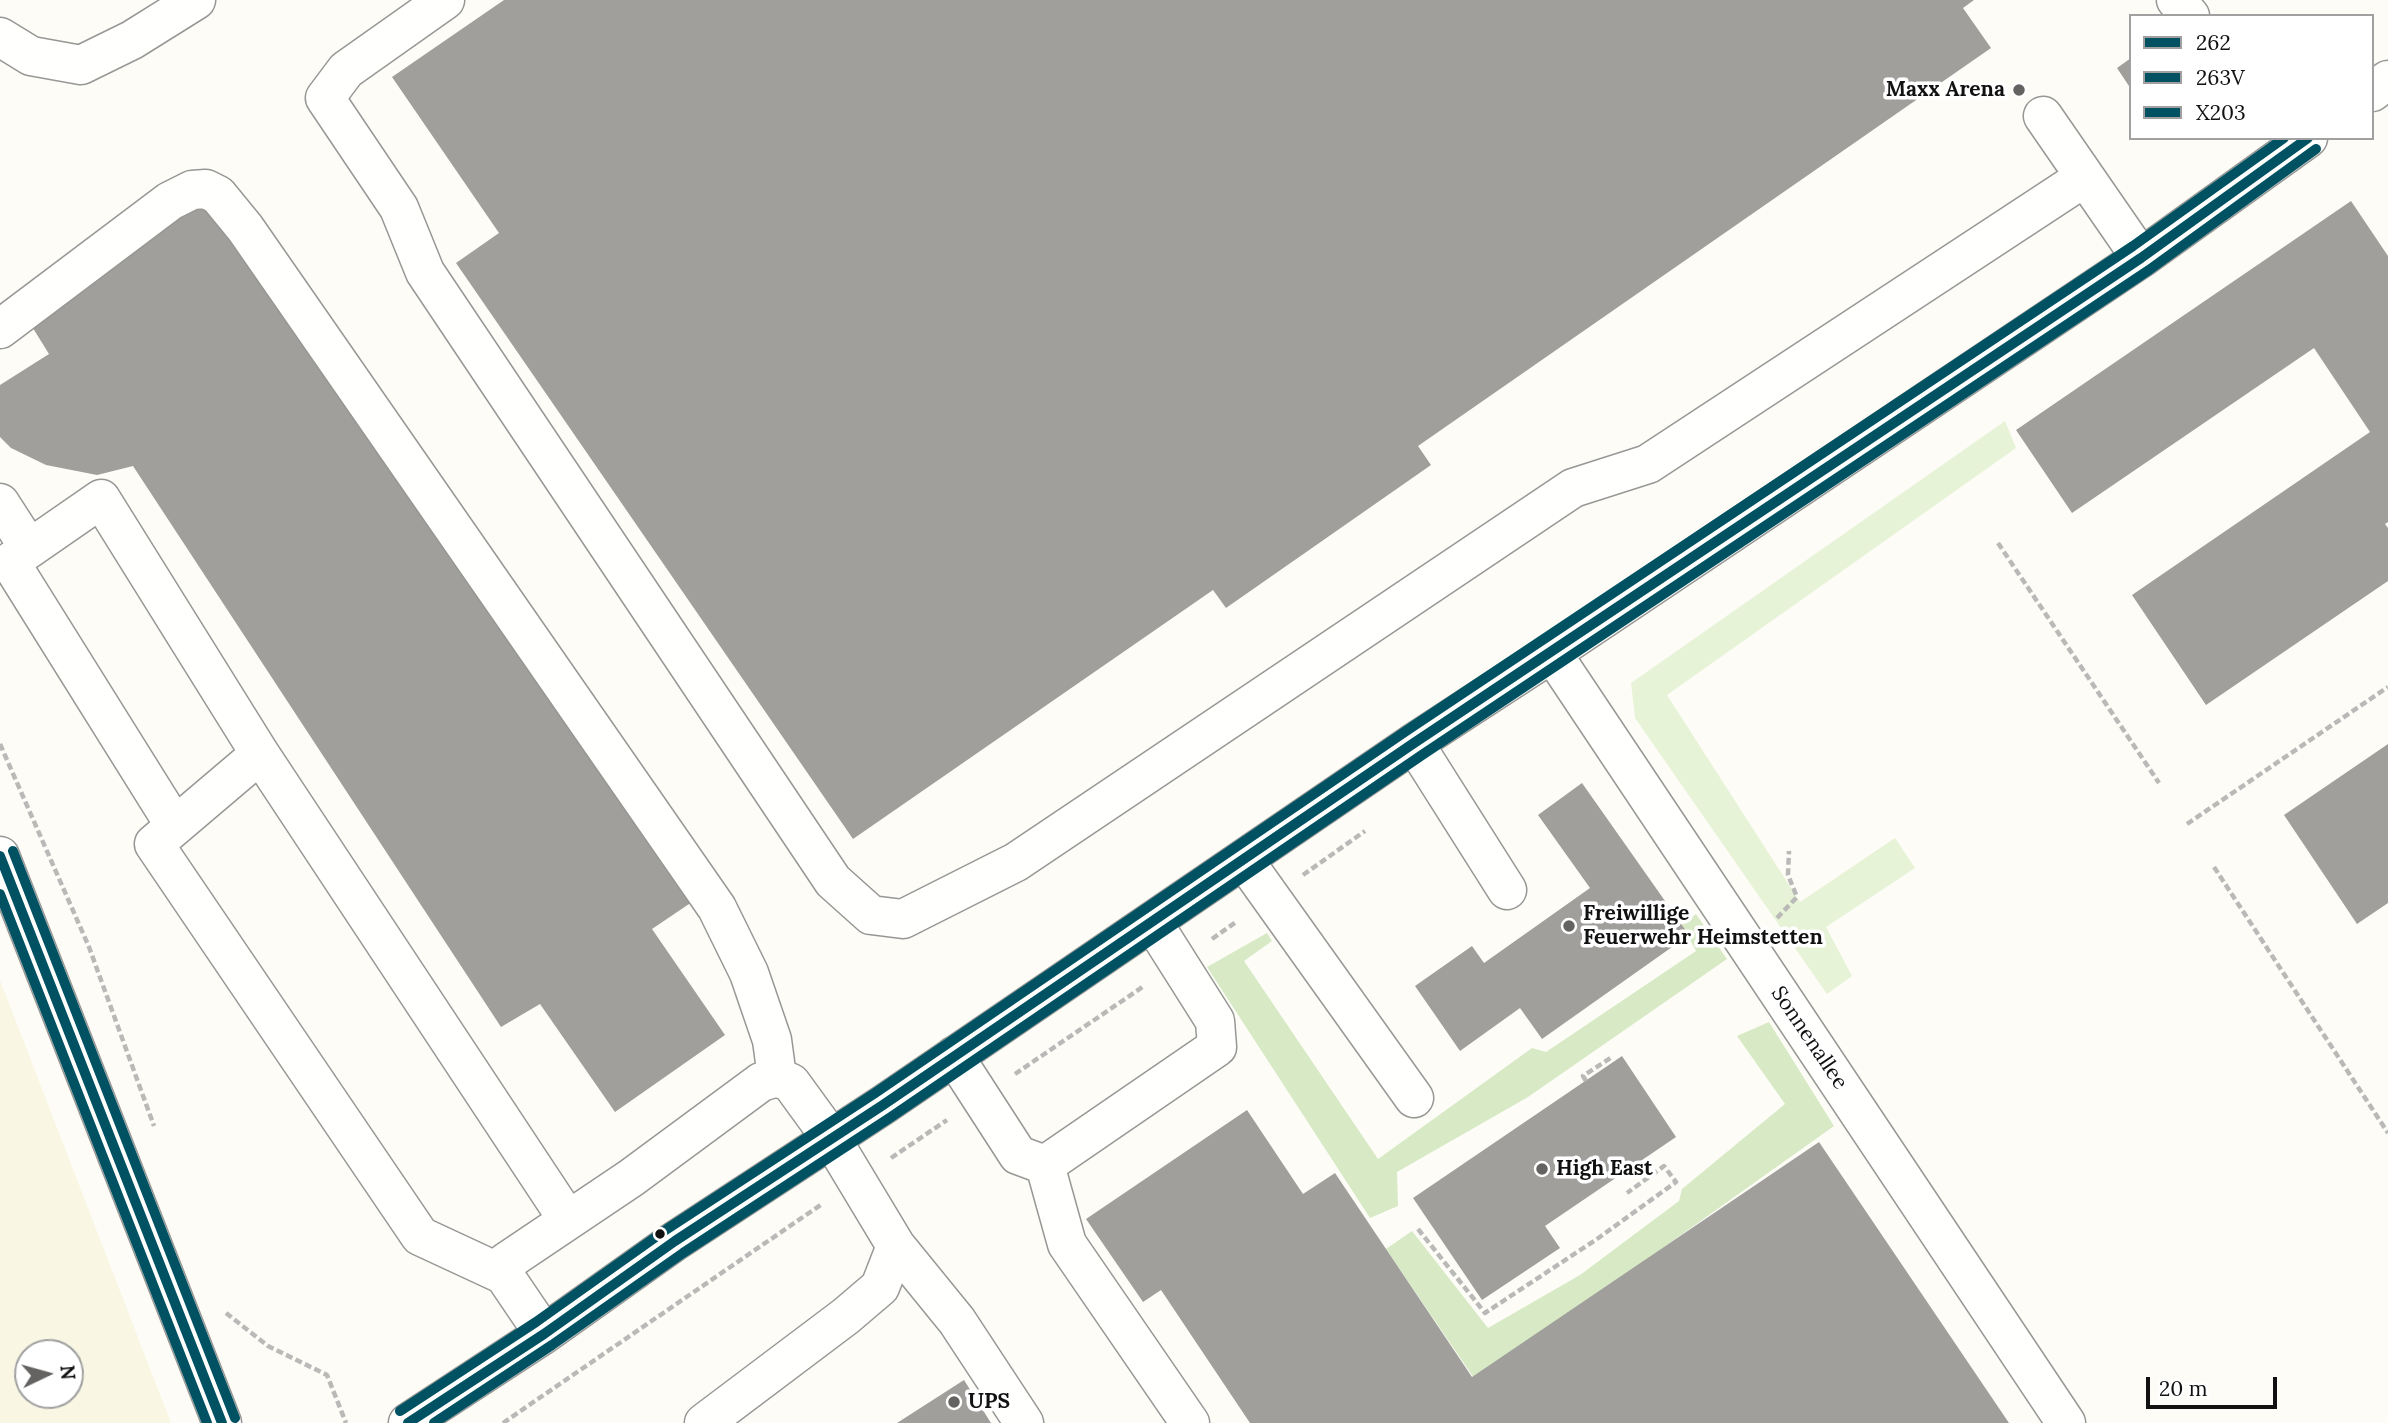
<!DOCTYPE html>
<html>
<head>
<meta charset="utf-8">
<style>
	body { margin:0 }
	#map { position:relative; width:2388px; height:1423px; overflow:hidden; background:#fdfcf7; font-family:Lora,serif }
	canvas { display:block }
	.legend { position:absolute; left:2129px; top:14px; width:245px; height:126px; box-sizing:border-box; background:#fff; border:2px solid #a0a0a0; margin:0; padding:9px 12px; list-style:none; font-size:21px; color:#111 }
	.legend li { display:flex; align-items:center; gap:14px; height:35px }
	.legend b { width:35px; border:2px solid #a0a0a0 }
	.north { position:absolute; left:14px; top:1339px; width:70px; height:70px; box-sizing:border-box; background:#fff; border:2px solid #a0a0a0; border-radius:50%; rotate:85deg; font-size:19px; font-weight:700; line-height:28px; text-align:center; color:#111 }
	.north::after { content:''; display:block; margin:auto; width:24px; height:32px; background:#646362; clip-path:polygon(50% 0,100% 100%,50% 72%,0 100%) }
	.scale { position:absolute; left:2146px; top:1377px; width:131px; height:32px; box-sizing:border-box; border:4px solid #111; border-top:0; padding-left:9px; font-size:21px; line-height:24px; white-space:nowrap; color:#111; -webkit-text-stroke:5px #fff; paint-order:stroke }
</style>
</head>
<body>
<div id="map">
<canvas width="2388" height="1423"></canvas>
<ul class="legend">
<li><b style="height:9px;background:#005262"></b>262</li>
<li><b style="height:9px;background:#005262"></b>263V</li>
<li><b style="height:9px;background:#005262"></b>X203</li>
</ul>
<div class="north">N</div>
<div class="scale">20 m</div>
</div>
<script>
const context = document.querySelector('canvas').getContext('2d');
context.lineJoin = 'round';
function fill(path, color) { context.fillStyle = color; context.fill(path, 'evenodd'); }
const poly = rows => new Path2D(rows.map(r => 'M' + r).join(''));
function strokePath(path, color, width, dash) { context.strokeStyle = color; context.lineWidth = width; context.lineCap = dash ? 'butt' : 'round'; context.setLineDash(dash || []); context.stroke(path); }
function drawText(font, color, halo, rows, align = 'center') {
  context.font = font + ' Lora,serif'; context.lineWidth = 7; context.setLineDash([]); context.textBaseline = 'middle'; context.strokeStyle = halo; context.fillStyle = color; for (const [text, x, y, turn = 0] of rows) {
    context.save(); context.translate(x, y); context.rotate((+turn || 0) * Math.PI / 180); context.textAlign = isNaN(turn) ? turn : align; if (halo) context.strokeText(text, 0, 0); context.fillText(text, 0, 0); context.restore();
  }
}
fill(poly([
	[0,980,171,1423,0,1423],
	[28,1353,70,1353,70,1395,28,1395]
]), '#f9f7e4');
fill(poly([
	[2005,421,2016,448,1667,695,1800,902,1895,838,1915,868,1826,927,1852,976,1827,994,1635,718,1631,683]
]), '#e7f3d7');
fill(poly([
	[1696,914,1727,959,1528,1097,1397,1172,1398,1206,1370,1218,1207,967,1267,933,1272,941,1244,961,1378,1159,1532,1048,1546,1052,1696,951,1682,925],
	[1769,1022,1834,1126,1476,1381,1386,1249,1412,1231,1488,1328,1580,1275,1679,1201,1682,1189,1785,1104,1737,1036]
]), '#d8eac5');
fill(poly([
	[504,0,1974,0,1963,8,1991,48,1418,446,1431,465,1226,608,1213,590,853,839,456,263,499,233,392,77],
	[2131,58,2131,89,2117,68],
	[208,198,692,902,652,929,725,1035,615,1112,540,1004,501,1027,133,466,97,475,46,465,11,448,0,437,0,385,49,354,31,325],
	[2351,201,2388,256,2388,522,2385,524,2388,528,2388,581,2206,705,2132,595,2370,432,2314,348,2072,513,2016,430],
	[2388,744,2388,903,2357,924,2284,815],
	[1582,783,1689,935,1542,1039,1520,1008,1460,1051,1415,986,1472,946,1484,963,1590,888,1538,815],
	[1622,1056,1676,1137,1545,1226,1560,1248,1482,1300,1413,1198],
	[1247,1110,1303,1194,1335,1173,1472,1377,1819,1142,2009,1423,1250,1423,1161,1290,1143,1302,1086,1219],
	[964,1380,991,1423,897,1423]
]), '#a19f9c');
const minor = poly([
	[445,0,346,70,325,98,399,208,425,272,833,881,871,915,903,919,1016,862,1573,488,1648,464,2085,177],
	[2176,0,2190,16],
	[0,37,31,56,81,65,132,40,196,0],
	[2372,92,2388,80],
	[2043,116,2141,258],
	[0,329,170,201,192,190,206,189,218,195,245,228,717,908,749,973,772,1040,777,1077],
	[0,503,29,548],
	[1552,653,2066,1423],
	[1414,743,1507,890],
	[175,826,10,562,101,499,260,754],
	[0,856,222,1423],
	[1244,860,1414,1098],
	[954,1056,1018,1155,1045,1165,1217,1047,1215,1021,1153,923],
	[1045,1165,1067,1244,1190,1423],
	[504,1275,420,1236,154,844,260,754,568,1220],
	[544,1334,504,1275,506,1262,631,1178,761,1082,777,1077,791,1083,831,1138,896,1246,957,1321,1024,1423],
	[408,1423,544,1334,675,1241,883,1105,1414,743,1552,653,2141,258,2308,138],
	[704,1423,846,1316,880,1287,896,1246]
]);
strokePath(minor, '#979795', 41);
strokePath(poly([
	[1998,543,2159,783],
	[0,744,89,947,154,1126],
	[2187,824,2388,687],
	[2214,867,2388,1133],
	[1303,875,1365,831],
	[1777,918,1797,897,1788,875,1789,851],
	[1212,939,1236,922],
	[1015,1074,1144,986],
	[1586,1081,1583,1076,1612,1057],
	[891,1158,947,1120],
	[1418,1229,1485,1313,1597,1239,1676,1182,1664,1166,1627,1193],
	[226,1313,268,1346,327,1375,346,1423],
	[503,1423,822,1204]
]), '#b9b9b8', 4.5, [7, 3.5]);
strokePath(minor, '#fffffe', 38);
strokePath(poly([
	[0,856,222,1423],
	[408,1423,544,1334,675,1241,883,1105,1414,743,2141,258,2308,138]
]), '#005262', 10);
strokePath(poly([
	[0,894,207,1423],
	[434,1423,552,1345,683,1253,891,1117,1422,755,2149,270,2316,149]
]), '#005262', 10);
strokePath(poly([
	[13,851,235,1418],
	[400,1411,536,1322,667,1229,875,1093,1406,731,2133,246,2284,138]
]), '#005262', 10);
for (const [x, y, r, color] of [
	[2019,90,7,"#646362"],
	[1569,926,7,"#646362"],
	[1542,1169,7,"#646362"],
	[660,1234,6,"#111"],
	[954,1402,7,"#646362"]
]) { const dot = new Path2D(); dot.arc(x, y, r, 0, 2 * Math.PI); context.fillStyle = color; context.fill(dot); strokePath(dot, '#fff', 2.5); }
drawText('bold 21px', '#111', '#fff', [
	["Maxx Arena",2005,90,"right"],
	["Freiwillige",1583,914],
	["Feuerwehr Heimstetten",1583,938],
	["High East",1556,1169],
	["UPS",968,1402]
], 'left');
drawText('21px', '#111', '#fff', [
	["Sonnenallee",1809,1038,56]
]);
</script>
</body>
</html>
